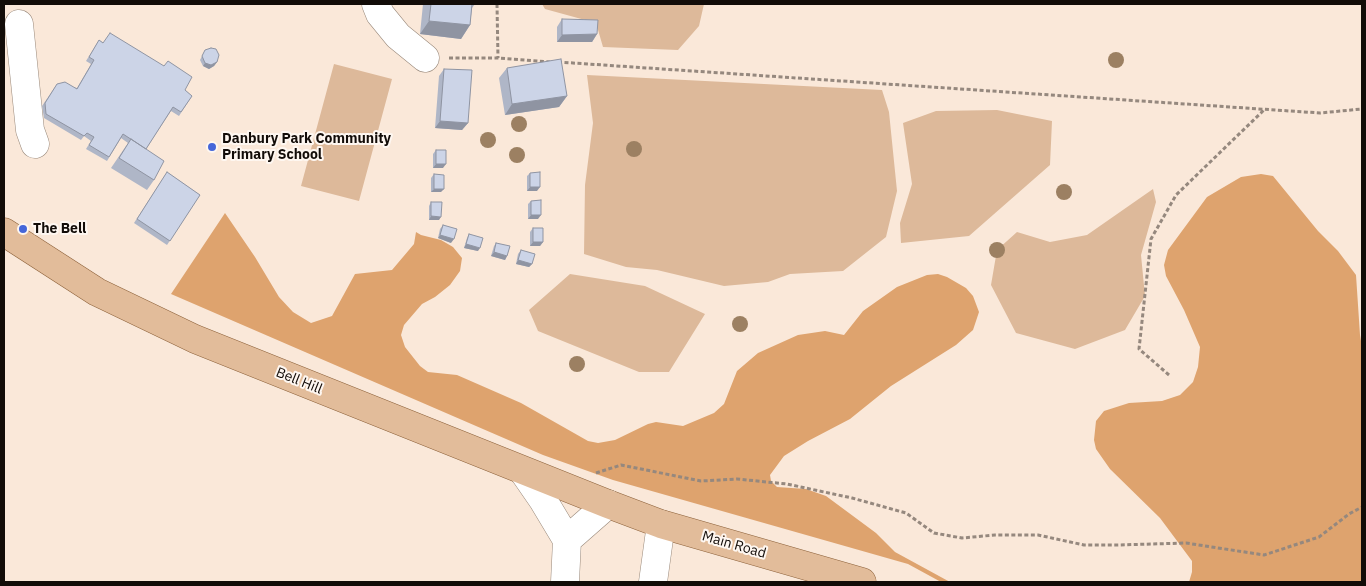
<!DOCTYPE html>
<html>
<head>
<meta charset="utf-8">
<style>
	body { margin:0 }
	#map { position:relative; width:1366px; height:586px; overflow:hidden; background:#fae8d9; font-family:"IBM Plex Sans",sans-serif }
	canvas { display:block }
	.frame { position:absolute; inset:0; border:5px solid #120c08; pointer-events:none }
</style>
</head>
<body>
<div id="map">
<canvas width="1366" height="586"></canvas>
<div class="frame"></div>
</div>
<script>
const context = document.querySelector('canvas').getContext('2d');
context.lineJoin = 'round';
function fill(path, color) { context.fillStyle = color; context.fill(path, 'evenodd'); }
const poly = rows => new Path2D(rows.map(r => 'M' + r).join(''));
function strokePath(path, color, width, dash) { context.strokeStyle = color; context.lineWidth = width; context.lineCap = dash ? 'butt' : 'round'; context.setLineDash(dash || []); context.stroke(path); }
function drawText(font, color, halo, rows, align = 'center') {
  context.font = font + ' "IBM Plex Sans",sans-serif'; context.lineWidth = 4; context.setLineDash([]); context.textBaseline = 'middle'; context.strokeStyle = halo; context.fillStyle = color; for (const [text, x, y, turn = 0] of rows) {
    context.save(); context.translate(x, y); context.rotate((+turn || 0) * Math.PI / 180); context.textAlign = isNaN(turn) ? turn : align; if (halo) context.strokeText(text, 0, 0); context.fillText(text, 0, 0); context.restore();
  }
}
fill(poly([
	[542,4,704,4,699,26,678,50,603,47,596,23,545,9],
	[334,64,392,79,359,201,301,186],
	[587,75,882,90,889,112,897,191,886,237,843,271,790,274,768,282,724,286,657,270,626,267,584,254,585,185,593,123],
	[997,110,1052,121,1050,165,969,236,901,243,900,223,912,184,903,123,936,111],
	[1153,189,1156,202,1141,255,1145,296,1125,330,1075,349,1016,333,991,285,997,250,1017,232,1050,242,1087,235],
	[570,274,645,286,705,314,669,372,639,372,538,331,529,310]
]), '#ddb99a');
fill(poly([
	[1261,174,1273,176,1318,231,1338,251,1356,275,1360,335,1362,347,1362,582,1189,582,1192,572,1192,561,1160,518,1110,469,1096,449,1094,440,1096,421,1104,411,1129,403,1162,401,1180,395,1193,382,1198,367,1200,347,1184,310,1166,276,1164,265,1168,250,1207,197,1241,177],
	[225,213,255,257,279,297,293,312,311,323,332,316,355,274,392,270,414,244,416,232,421,235,441,240,453,247,462,258,460,271,450,285,435,297,422,304,404,325,401,335,405,347,420,366,428,372,457,375,521,403,588,441,598,443,615,440,648,424,656,422,683,426,714,413,724,404,737,371,758,353,798,335,825,331,844,335,863,311,897,287,927,275,938,274,947,277,966,288,973,296,979,312,973,330,956,345,891,386,850,419,808,441,784,456,770,475,771,481,777,487,806,489,826,496,876,533,895,552,950,582,941,582,908,564,613,480,543,455,171,294]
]), '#dea36e');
const minor = poly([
	[376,4,380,14,398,36,425,58],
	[19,24,30,130,35,144],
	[523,471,543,500,567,540,565,582],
	[567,540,608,504],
	[653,582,661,524]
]);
const major = poly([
	[4,232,97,292,195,339,608,504,661,524,862,582]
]);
strokePath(minor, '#98887a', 29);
strokePath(major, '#8d623b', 29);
strokePath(poly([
	[497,4,498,58],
	[449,58,498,58,550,62],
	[558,62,1320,113,1362,109],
	[1169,375,1139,349,1151,239,1176,195,1265,109],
	[596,473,621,465,701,481,737,479,787,484,852,498,906,513,934,533,962,538,995,535,1038,535,1084,545,1118,545,1186,543,1264,555,1319,537,1349,514,1362,507]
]), '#95887e', 3, [4, 2.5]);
strokePath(minor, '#fff', 28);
strokePath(major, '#e2bc9a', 28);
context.fillStyle = '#9c8062';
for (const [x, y] of [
	[1116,60],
	[519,124],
	[488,140],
	[634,149],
	[517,155],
	[1064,192],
	[997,250],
	[740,324],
	[577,364]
]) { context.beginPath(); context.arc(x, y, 8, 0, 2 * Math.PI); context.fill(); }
fill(poly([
	[423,4,475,4,472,8,470,25,461,39,420,34],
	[562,19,597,34,592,42,557,42,557,27],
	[99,40,185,90,192,96,179,116,171,111,146,149,154,180,147,190,111,168,128,143,121,138,107,161,86,149,91,141,84,136,81,140,44,118,42,106,57,84,77,88,91,64,86,61],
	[205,50,217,62,214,66,209,69,203,66,200,60],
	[507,68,567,96,559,107,505,115,499,78],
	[444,69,468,123,462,130,435,128,439,76],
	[436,150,443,168,433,168,433,154],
	[167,172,200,195,167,245,134,223],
	[530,173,537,191,527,191,527,176],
	[434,174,441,192,431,192,431,178],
	[531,201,538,219,528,219,528,204],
	[431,202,439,220,429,220,429,206],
	[443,225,451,243,438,238,440,229],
	[533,228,543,242,540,246,530,246,530,232],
	[469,234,478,251,464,248,467,238],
	[496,243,507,256,505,260,491,256,494,246],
	[521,250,532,264,529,267,516,264,518,254]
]), '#afb6c7');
fill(poly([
	[429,21,470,25,461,39,420,34],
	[597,34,592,42,557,42,562,35],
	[217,62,214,66,209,69,203,66,205,63],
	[567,96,559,107,505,115,512,104],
	[440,121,468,123,462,130,435,128],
	[436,164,446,164,443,168,433,168],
	[530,187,540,187,537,191,527,191],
	[434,189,444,189,441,192,431,192],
	[531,215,541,215,538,219,528,219],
	[431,216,441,217,439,220,429,220],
	[440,235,454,239,451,243,438,238],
	[533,242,543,242,540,246,530,246],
	[466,244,480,248,478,251,464,248],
	[494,252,507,256,505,260,491,256],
	[518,260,532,264,529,267,516,264]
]), '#8f94a2');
const building = poly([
	[431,4,472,4,470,25,429,21,431,4],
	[562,19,598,20,597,34,562,35,562,19],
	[110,33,164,66,168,61,192,77,185,90,192,96,181,112,173,107,146,149,123,134,109,157,89,145,94,137,87,133,84,136,46,114,45,103,57,84,65,82,77,89,94,60,89,57,99,40,103,43,110,33],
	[211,48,216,49,219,55,217,62,211,65,205,63,202,56,205,50,211,48],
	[561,59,567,96,512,104,507,68,561,59],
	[444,69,472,70,468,123,440,121,444,69],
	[131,139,164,161,154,180,119,158,131,139],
	[436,150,446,150,446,164,436,164,436,150],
	[167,172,200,195,170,241,137,219,167,172],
	[540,172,540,187,530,187,530,173,540,172],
	[434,174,444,175,444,189,434,189,434,174],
	[541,200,541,215,531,215,531,201,541,200],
	[431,202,442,202,441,217,431,216,431,202],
	[443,225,457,229,454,239,440,235,443,225],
	[533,228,543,228,543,242,533,242,533,228],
	[469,234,483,238,480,248,466,244,469,234],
	[496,243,510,246,507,256,494,252,496,243],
	[521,250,535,254,532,264,518,260,521,250]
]);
fill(building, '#ccd4e7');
strokePath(building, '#8f94a2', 1);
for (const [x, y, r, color] of [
	[212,147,5,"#4566d9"],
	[23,229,5,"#4566d9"]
]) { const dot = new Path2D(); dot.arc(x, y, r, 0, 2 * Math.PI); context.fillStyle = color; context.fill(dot); strokePath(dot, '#fef7f1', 2); }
drawText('bold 14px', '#120c08', '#fef7f1', [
	["Danbury Park Community",222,139],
	["Primary School",222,155],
	["The Bell",33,229]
], 'left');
drawText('14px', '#120c08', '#fef7f1', [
	["Bell Hill",299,381,22],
	["Main Road",734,545,16]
]);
</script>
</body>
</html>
